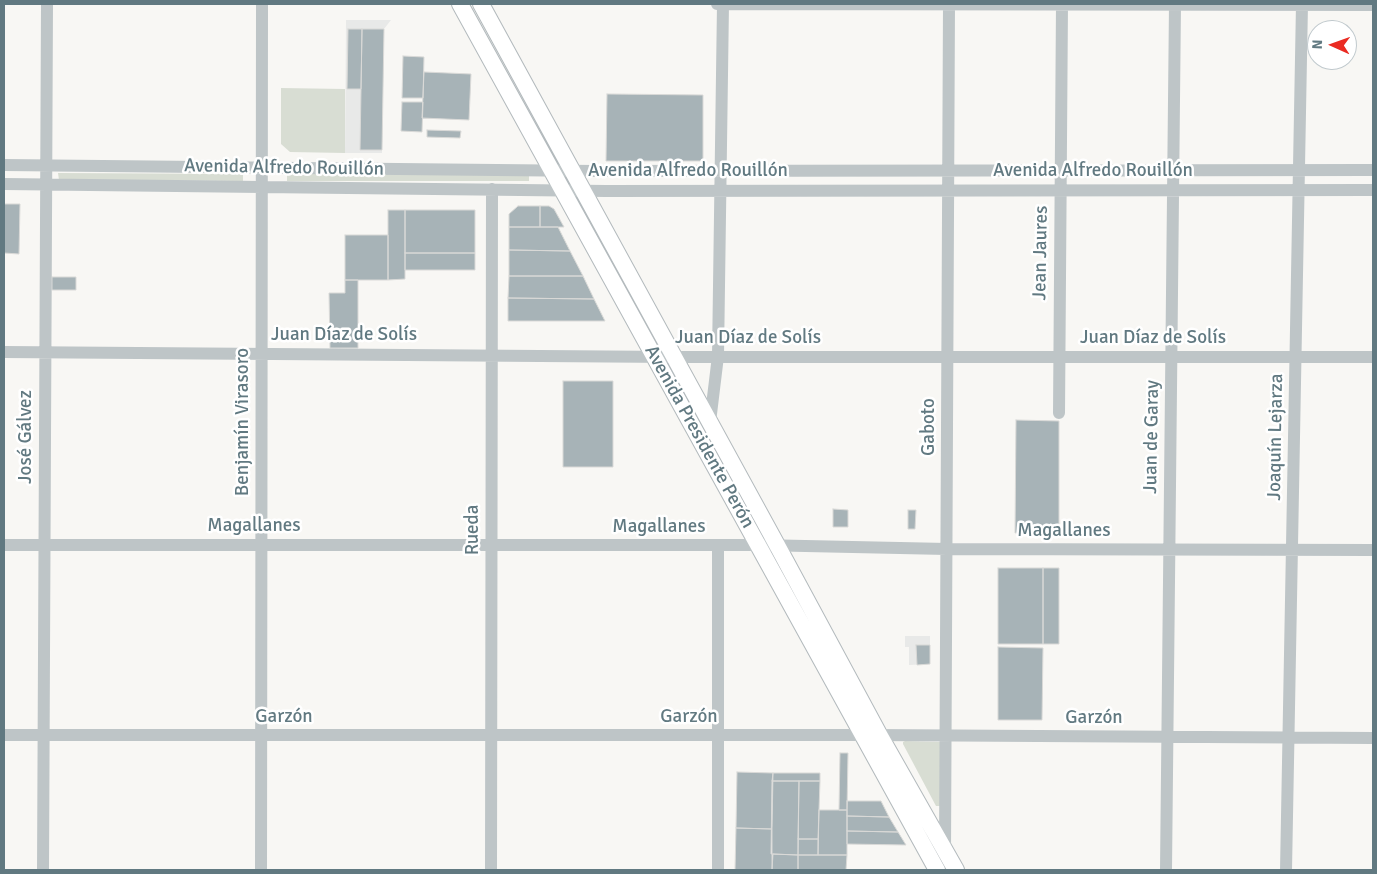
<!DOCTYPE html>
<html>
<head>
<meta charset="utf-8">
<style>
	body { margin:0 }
	#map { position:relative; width:1377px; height:874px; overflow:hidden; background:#f8f7f4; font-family:Signika,sans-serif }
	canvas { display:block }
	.frame { position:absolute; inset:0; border:5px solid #617981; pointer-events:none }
	.north { position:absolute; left:1307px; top:20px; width:50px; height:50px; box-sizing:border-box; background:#fff; border:1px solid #c0c9cd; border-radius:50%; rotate:272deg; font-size:14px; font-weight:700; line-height:20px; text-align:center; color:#617981 }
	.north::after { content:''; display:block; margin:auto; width:18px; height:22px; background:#ea2b22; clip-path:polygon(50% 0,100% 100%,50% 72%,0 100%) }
</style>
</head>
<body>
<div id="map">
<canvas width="1377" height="874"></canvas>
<div class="frame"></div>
<div class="north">N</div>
</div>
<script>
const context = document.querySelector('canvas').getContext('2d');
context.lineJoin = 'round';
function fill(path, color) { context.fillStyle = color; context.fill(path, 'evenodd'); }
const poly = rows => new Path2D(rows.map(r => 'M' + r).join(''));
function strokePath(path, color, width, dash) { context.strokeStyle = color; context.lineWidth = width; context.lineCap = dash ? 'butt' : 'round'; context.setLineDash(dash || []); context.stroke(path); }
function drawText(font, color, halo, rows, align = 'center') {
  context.font = font + ' Signika,sans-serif'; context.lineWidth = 5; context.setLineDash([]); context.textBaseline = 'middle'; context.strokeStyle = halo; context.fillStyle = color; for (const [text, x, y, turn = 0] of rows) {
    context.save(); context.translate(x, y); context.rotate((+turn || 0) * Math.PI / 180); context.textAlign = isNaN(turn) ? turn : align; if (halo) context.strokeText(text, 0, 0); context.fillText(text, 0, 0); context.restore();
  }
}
fill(poly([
	[346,20,391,20,384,29,382,153,345,153],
	[905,636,930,636,930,664,909,665,909,647,905,647]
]), '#e8e9e8');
fill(poly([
	[281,88,345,89,345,153,290,152,281,144],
	[58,173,243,174,243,181,59,180],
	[287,173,529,174,529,181,287,181],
	[905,741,941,742,940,806,936,806,903,744,903,742]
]), '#d8ddd3');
const building = poly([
	[348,29,362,29,361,89,347,89,348,29],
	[362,29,384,29,382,150,360,150,362,29],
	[403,56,424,57,423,98,402,98,403,56],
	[424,72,471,74,469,120,422,118,424,72],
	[607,94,703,95,703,161,606,161,607,94],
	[402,102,423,102,422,132,401,131,402,102],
	[427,130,461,131,460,138,427,137,427,130],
	[4,204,20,204,19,254,4,253,4,204],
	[518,206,540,206,540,227,509,227,509,214,518,206],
	[540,206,549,206,554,209,564,227,540,227,540,206],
	[388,210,405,210,405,279,388,280,388,210],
	[405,210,475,210,475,253,405,253,405,210],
	[509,227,558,227,570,251,509,250,509,227],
	[345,235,388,235,388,280,345,280,345,235],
	[509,250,570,251,583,276,509,276,509,250],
	[405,253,475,253,475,270,405,270,405,253],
	[509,276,583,276,594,299,508,298,509,276],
	[52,277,76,277,76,290,52,290,52,277],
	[345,280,358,280,358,348,330,348,329,293,345,293,345,280],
	[508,298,594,299,605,321,508,321,508,298],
	[563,381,613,381,613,467,563,467,563,381],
	[1016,420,1059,421,1059,534,1015,533,1016,420],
	[833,509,848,510,848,527,833,527,833,509],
	[908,510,916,510,915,529,908,529,908,510],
	[998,568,1043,568,1043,644,998,644,998,568],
	[1043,568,1059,568,1059,644,1043,644,1043,568],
	[916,645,930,645,930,664,917,665,916,645],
	[998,647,1043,648,1042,720,998,720,998,647],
	[840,753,848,753,847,810,839,810,840,753],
	[737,772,773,773,772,829,736,828,737,772],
	[773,773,820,773,820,781,772,781,773,773],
	[772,781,799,781,798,855,771,854,772,781],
	[799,781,820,781,818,839,798,839,799,781],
	[847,801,881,801,889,817,847,816,847,801],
	[819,810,847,810,847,855,818,855,819,810],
	[847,816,889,817,898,832,847,831,847,816],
	[736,828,772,829,772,870,735,870,736,828],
	[847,831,898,832,906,845,847,844,847,831],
	[798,839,818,839,818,855,798,855,798,839],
	[773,854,798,855,798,870,772,870,773,854],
	[798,855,847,855,846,870,798,870,798,855]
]);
fill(building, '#a7b3b7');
strokePath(building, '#d9d9d7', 1);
const major = poly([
	[460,4,937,870],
	[481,4,777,545,880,736,956,870]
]);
strokePath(major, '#b3babd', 18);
strokePath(poly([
	[717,4,1373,5],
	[4,165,595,171,1373,170],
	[4,184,606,191,1373,190],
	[4,352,674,357,1373,357],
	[1059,413,1062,4],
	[710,422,718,356,723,4],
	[4,545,758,545,947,549,1373,550],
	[4,735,871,735,1373,738],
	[945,851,949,4],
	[43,870,47,4],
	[261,870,262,4],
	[491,870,492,189],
	[718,870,718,545],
	[1166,870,1175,4],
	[1286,870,1302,4]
]), '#bec5c7', 12);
strokePath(major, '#fff', 16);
drawText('19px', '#617981', '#fff', [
	["Avenida Alfredo Rouillón",284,168,1],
	["Avenida Alfredo Rouillón",688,171],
	["Avenida Alfredo Rouillón",1093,171],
	["Jean Jaures",1041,253,-89],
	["Juan Díaz de Solís",344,335],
	["Juan Díaz de Solís",748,338],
	["Juan Díaz de Solís",1153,338],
	["Benjamín Virasoro",243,422,-90],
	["Gaboto",929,427,-90],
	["José Gálvez",26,437,-90],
	["Avenida Presidente Perón",699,437,61],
	["Juan de Garay",1152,437,-89],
	["Joaquín Lejarza",1276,437,-89],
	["Magallanes",254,526],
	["Magallanes",659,527],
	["Rueda",473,530,-90],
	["Magallanes",1064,531],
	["Garzón",284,717],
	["Garzón",689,717],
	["Garzón",1094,718]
]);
</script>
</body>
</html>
